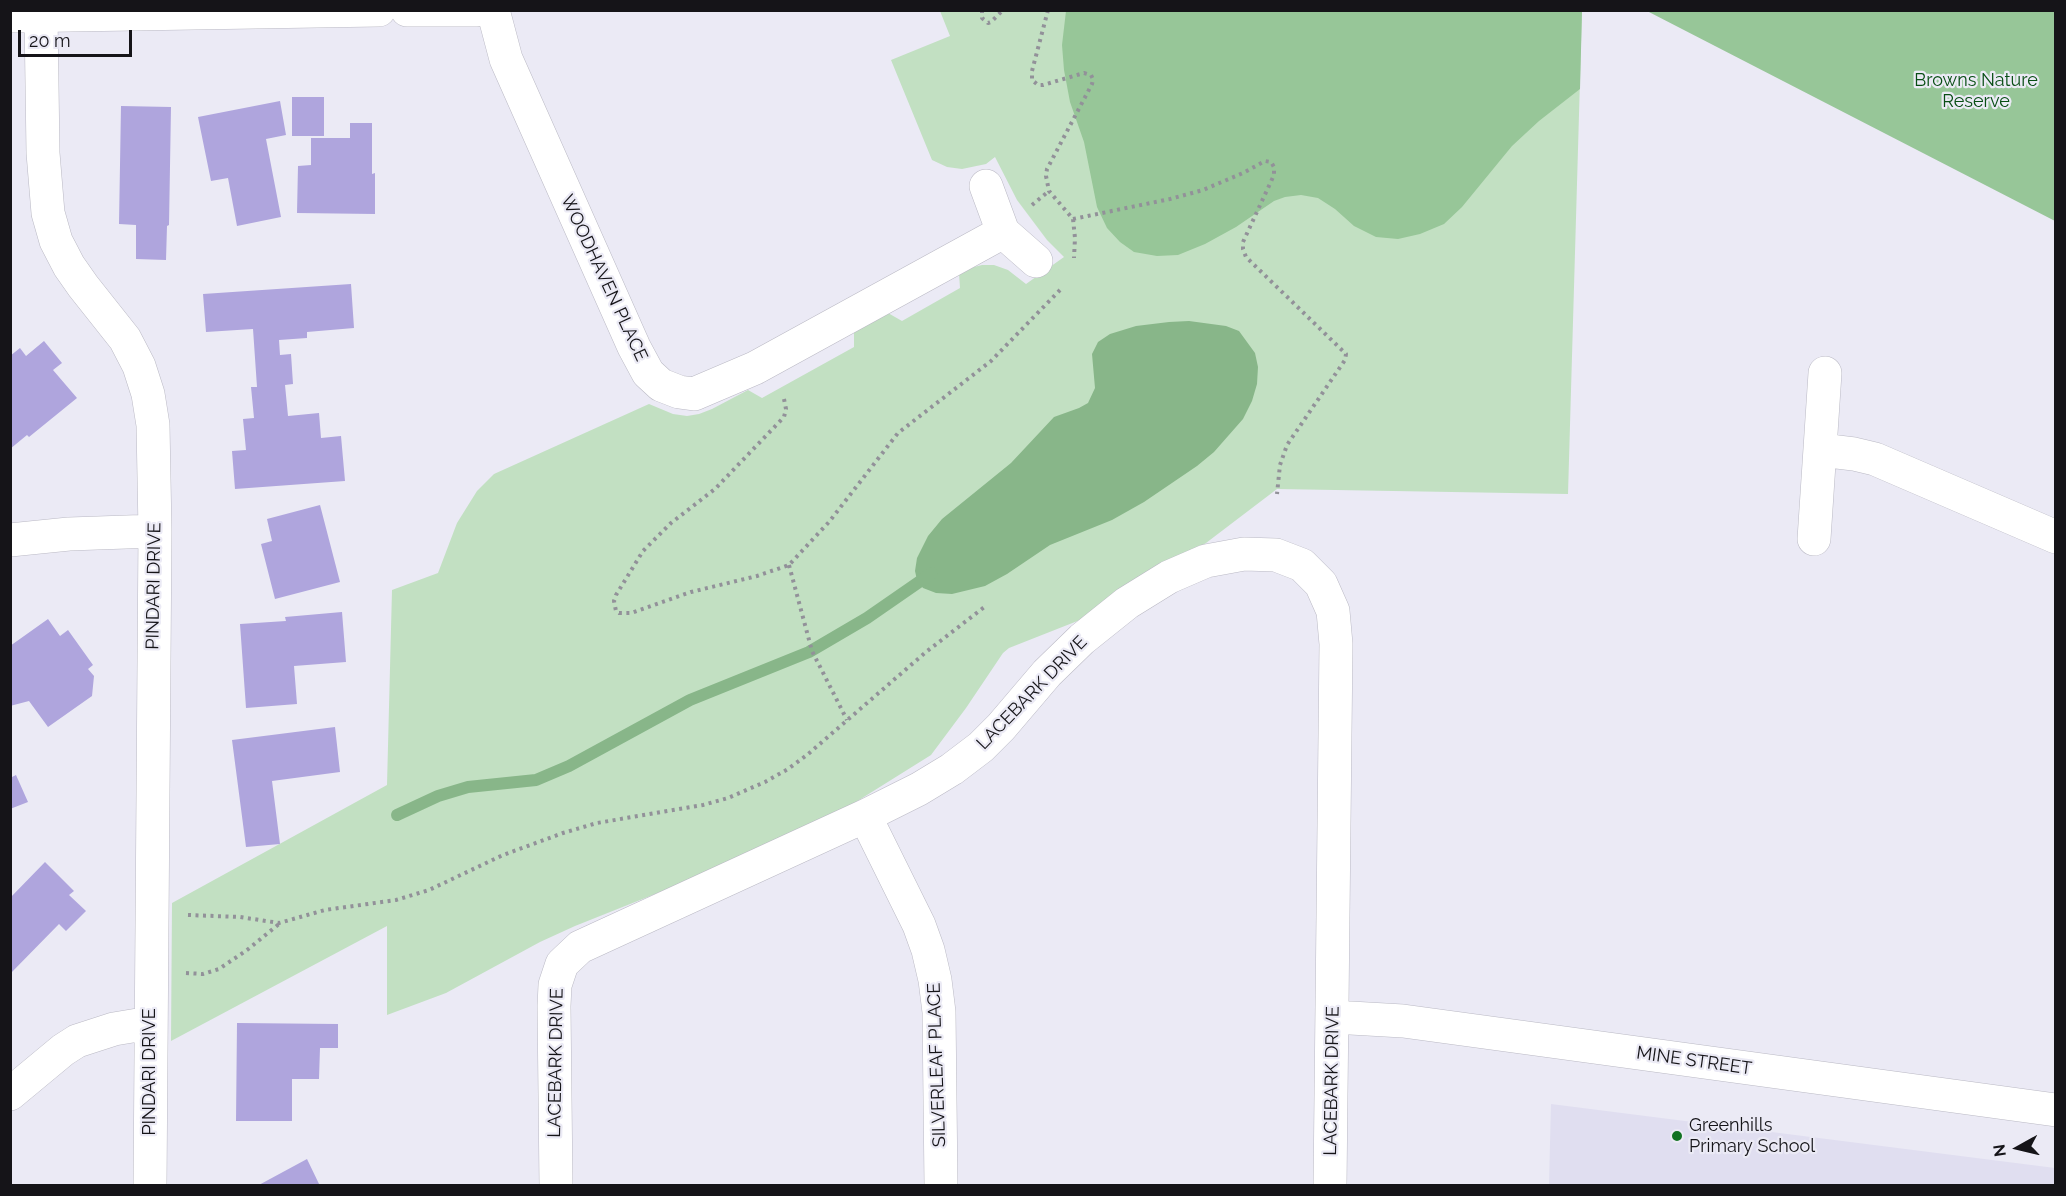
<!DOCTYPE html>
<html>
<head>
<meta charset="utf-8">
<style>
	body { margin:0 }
	#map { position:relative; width:2066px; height:1196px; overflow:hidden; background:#ebeaf5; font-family:Raleway,sans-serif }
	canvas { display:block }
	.frame { position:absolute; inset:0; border:12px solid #151418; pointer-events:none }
	.north { position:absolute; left:1988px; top:1118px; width:60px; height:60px; -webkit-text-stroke:4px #ebeaf5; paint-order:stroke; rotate:262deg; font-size:16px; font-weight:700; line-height:24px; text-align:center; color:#151418 }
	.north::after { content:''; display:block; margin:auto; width:21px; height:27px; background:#151418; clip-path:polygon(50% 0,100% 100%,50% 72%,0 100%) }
	.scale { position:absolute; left:18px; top:30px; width:114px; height:27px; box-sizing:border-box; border:3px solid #151418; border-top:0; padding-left:8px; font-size:18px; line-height:21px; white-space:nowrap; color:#151418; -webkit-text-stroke:4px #ebeaf5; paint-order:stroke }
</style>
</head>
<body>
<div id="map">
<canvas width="2066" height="1196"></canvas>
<div class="frame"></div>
<div class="north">N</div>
<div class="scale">20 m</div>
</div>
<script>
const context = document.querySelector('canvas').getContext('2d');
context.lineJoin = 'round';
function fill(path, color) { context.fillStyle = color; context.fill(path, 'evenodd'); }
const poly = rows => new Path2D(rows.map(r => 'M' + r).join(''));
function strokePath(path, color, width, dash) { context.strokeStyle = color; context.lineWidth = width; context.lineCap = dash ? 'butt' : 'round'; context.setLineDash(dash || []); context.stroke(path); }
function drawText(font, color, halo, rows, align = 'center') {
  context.font = font + ' Raleway,sans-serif'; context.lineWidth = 4.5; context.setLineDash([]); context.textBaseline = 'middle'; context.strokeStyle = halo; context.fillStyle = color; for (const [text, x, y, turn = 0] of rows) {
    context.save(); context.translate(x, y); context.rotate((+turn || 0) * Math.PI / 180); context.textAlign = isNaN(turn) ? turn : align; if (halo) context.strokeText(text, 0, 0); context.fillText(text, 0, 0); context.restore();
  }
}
fill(poly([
	[1551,1104,2055,1168,2055,1185,1549,1185]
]), '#e0def0');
fill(poly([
	[940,11,1582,11,1568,494,1277,489,1206,543,1134,591,1080,620,1009,648,1003,653,966,708,931,755,803,835,575,926,540,942,446,993,387,1015,387,926,171,1041,172,903,387,785,392,590,438,573,457,523,477,491,494,474,649,404,673,414,687,416,699,414,712,409,748,390,762,398,854,347,854,331,888,313,902,321,960,288,959,273,970,268,982,265,994,265,1008,270,1026,284,1064,257,1047,240,1017,200,995,157,986,164,962,169,947,167,932,160,891,60,950,36]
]), '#c2e0c2');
fill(poly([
	[1066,11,1582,11,1580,89,1539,121,1512,146,1462,207,1444,224,1420,234,1398,239,1376,237,1354,226,1335,209,1318,198,1301,195,1285,197,1274,201,1236,227,1205,244,1178,255,1157,256,1134,252,1120,242,1107,228,1097,207,1084,142,1070,102,1064,70,1062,45],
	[1647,11,2055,11,2055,221]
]), '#97c698');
fill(poly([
	[1189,321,1226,326,1239,331,1255,353,1258,367,1257,384,1252,401,1243,419,1214,452,1197,466,1144,502,1112,520,1050,545,1007,574,985,586,952,594,936,593,923,588,917,580,915,571,917,558,928,536,942,519,1011,463,1054,417,1079,408,1088,403,1095,388,1092,354,1098,342,1110,334,1136,326,1169,322]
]), '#88b689');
strokePath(poly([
	[397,815,438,796,468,787,536,780,569,766,690,700,809,652,867,618,932,573]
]), '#88b689', 12);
fill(poly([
	[292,97,324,97,324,136,292,136],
	[280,101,286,135,266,139,281,217,237,226,228,178,211,181,198,117],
	[121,106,171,107,169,225,167,226,166,260,136,259,136,225,119,224],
	[350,123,372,123,372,174,375,173,375,214,297,213,298,166,311,165,311,138,350,138],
	[351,284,354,328,307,332,307,338,279,340,280,355,291,354,293,384,285,385,288,416,319,413,321,438,341,436,345,481,235,489,232,451,246,450,243,419,254,418,251,387,257,387,253,329,206,332,203,294],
	[44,341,62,363,53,370,77,398,29,437,27,435,10,449,10,356,20,348,26,356],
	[320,505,340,582,275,599,261,544,272,541,267,519],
	[342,612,346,662,294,666,297,704,246,708,240,624,286,621,285,617],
	[48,619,60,636,68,630,93,665,88,669,94,676,92,696,48,727,29,701,10,706,10,646],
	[335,727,340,772,272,781,280,844,246,847,232,740],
	[16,775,28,802,10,809,10,778],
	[45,862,74,891,69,895,86,911,66,931,59,924,10,974,10,898],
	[237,1023,338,1024,338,1048,320,1048,319,1079,292,1079,292,1121,236,1121],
	[307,1159,320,1186,257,1186]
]), '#afa5dd');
const minor = poly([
	[407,10,477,10],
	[493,10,506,59,634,347,648,373,661,385,679,392,694,394,755,368,1003,232],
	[10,16,379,10],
	[41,16,43,153,48,213,56,241,69,266,83,286,125,339,139,366,148,394,153,425,155,531,150,1186],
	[986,186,1003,232,1036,261],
	[1821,450,1854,454,1875,459,2056,537],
	[1814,539,1825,373],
	[10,540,69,534,155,531],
	[865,816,919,925,928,950,935,980,939,1012,941,1186],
	[1333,1017,1403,1021,2056,1110],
	[10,1094,63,1050,77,1041,114,1029,150,1023],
	[556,1186,554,1006,555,985,562,964,580,947,865,816,919,789,952,769,981,747,1001,727,1047,673,1082,639,1127,603,1169,577,1206,561,1244,554,1276,555,1302,565,1321,584,1333,611,1336,644,1330,1186]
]);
strokePath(minor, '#bab9c4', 34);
strokePath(poly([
	[982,10,982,18,988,23,991,22,1003,10],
	[1048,10,1032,71,1032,80,1038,85,1043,85,1084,73,1091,75,1093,79,1092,84,1047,169,1046,176,1049,191,1073,219,1075,238,1074,258],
	[1032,205,1049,191],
	[1073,219,1170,199,1203,190,1243,173,1265,161,1271,162,1274,167,1274,175,1243,242,1243,249,1246,257,1346,354,1345,360,1287,445,1280,465,1277,494],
	[784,399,786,409,784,417,715,489,671,523,643,551,616,595,614,601,616,611,619,613,631,613,691,592,757,576,789,565,829,522,898,433,991,361,1060,290],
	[789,565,812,651,847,720],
	[188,915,240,917,279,923,325,910,396,900,429,890,503,855,563,833,597,823,703,805,728,798,765,782,788,769,807,755,926,652,987,605],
	[186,973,203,974,219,969,247,950,279,924]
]), '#929199', 4, [3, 4.5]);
strokePath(minor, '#fff', 33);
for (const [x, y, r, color] of [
	[1677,1136,6,"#117222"]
]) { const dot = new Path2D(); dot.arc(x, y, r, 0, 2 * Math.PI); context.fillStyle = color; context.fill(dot); strokePath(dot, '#ebeaf5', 2); }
drawText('18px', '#084e14', '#ebeaf5', [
	["Browns Nature",1976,81],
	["Reserve",1976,102]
]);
drawText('18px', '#151418', '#ebeaf5', [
	["WOODHAVEN PLACE",604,278,65],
	["PINDARI DRIVE",154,586,-89],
	["LACEBARK DRIVE",1032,693,-46],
	["MINE STREET",1694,1061,8],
	["LACEBARK DRIVE",556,1063,-89],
	["SILVERLEAF PLACE",937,1065,-92],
	["PINDARI DRIVE",150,1072,-90],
	["LACEBARK DRIVE",1332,1081,-89]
]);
drawText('18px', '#151418', '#ebeaf5', [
	["Greenhills",1689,1126],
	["Primary School",1689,1147]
], 'left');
</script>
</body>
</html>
